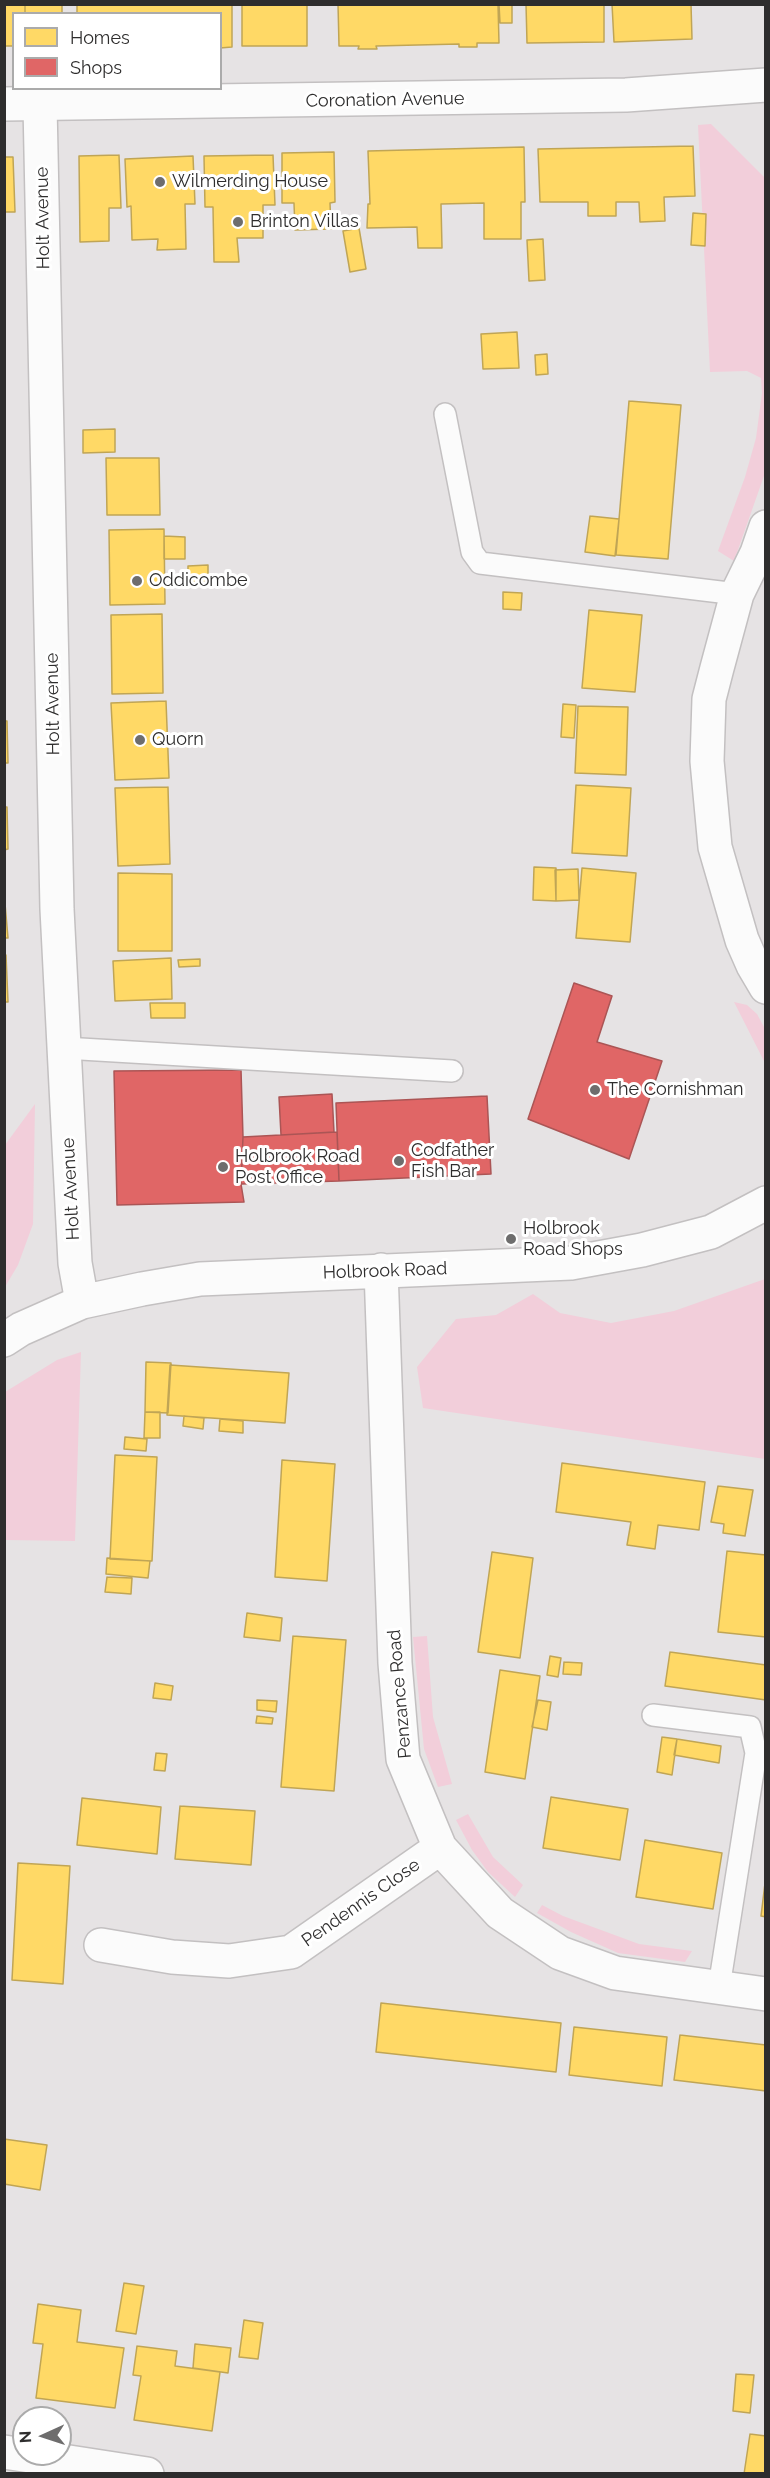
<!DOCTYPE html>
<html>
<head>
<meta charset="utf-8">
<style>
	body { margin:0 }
	#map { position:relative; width:770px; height:2478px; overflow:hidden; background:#e6e3e4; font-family:Raleway,sans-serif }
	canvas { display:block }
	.frame { position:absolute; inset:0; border:6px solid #2e2d2d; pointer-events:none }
	.legend { position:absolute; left:12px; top:12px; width:210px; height:78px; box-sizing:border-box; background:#fff; border:2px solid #ababab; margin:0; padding:8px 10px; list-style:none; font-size:18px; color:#2e2d2d }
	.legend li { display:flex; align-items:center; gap:12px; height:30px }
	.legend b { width:30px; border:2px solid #ababab }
	.north { position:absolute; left:12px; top:2406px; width:60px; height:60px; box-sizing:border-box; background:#fff; border:2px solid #ababab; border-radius:50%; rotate:267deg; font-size:16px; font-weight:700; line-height:24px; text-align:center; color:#2e2d2d }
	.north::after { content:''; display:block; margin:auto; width:21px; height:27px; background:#6e6d6d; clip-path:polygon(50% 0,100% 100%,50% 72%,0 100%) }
</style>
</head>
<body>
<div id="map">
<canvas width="770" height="2478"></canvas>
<div class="frame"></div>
<ul class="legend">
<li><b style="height:16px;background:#ffd966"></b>Homes</li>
<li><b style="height:16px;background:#e06666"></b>Shops</li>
</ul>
<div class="north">N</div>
</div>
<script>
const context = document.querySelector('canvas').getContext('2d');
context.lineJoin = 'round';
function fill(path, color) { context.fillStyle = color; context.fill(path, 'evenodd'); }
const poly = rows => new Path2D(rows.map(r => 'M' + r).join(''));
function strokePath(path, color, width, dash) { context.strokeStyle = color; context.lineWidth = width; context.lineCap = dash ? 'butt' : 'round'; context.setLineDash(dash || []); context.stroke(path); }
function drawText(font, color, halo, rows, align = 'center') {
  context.font = font + ' Raleway,sans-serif'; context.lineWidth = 6; context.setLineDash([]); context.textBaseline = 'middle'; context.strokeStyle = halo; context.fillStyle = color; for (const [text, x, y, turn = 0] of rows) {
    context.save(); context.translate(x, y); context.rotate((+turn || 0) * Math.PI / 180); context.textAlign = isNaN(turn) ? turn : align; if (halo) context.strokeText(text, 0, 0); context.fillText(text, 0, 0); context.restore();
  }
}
fill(poly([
	[711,124,765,178,765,473,734,561,718,551,745,477,756,438,762,393,761,378,747,371,710,372,698,125],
	[734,1002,747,1005,757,1014,765,1029,765,1063],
	[35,1104,33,1224,18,1265,5,1287,5,1145],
	[765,1279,765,1459,423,1408,417,1367,456,1319,496,1315,533,1294,560,1313,611,1323,674,1311],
	[81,1352,75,1541,5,1540,5,1392,57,1360],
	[427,1636,433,1717,452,1784,438,1787,424,1749,413,1637],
	[468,1814,493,1857,523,1885,515,1897,488,1872,472,1850,456,1820],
	[542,1905,563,1916,639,1944,692,1951,685,1962,618,1953,571,1932,537,1913]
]), '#f2ceda');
const homes = poly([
	[4,4,25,4,25,14,14,14,14,46,4,46,4,4],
	[25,4,62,4,62,14,25,14,25,4],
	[77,4,232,4,232,47,220,48,220,14,77,14,77,4],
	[242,4,307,4,307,46,242,46,242,4],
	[338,4,498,4,499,43,477,43,477,47,459,47,459,44,376,46,377,49,358,49,359,46,339,46,338,4],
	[499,4,512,4,512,23,500,23,499,4],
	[526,4,604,4,604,42,527,43,526,4],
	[612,4,691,4,692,39,614,42,612,4],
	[693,146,695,196,664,197,665,221,640,222,639,202,616,202,616,216,588,216,588,202,540,202,538,149,693,146],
	[524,147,525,202,521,202,521,239,484,239,484,203,441,204,442,248,418,248,417,227,367,228,368,204,370,204,368,151,524,147],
	[334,152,335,202,330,203,331,229,295,230,294,203,282,203,282,153,334,152],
	[119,155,121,208,109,208,109,241,80,242,79,156,119,155],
	[273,155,275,205,263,205,263,238,237,238,239,262,214,262,213,207,205,207,204,156,273,155],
	[193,156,195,204,185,204,186,249,157,250,158,239,132,240,131,206,127,207,125,159,193,156],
	[4,157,13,157,15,212,4,212,4,157],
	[693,213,706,214,705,246,691,245,693,213],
	[359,228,366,269,350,272,343,231,359,228],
	[543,239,545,280,529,281,527,240,543,239],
	[517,332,519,368,483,369,481,334,517,332],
	[547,354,548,374,536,375,535,355,547,354],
	[629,401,681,405,668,559,616,555,629,401],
	[115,429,115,452,83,453,83,430,115,429],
	[106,458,159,458,160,515,107,515,106,458],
	[590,516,619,519,615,556,585,552,590,516],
	[164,529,165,604,110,605,109,530,164,529],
	[164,536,185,537,185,559,164,559,164,536],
	[208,565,208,582,188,582,188,566,208,565],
	[503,592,522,593,521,610,503,609,503,592],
	[589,610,642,615,635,692,582,688,589,610],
	[162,614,163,693,112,694,111,615,162,614],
	[166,701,169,778,115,780,111,703,166,701],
	[563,704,576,705,574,738,561,737,563,704],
	[578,706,628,707,626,775,575,773,578,706],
	[4,721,7,721,8,763,4,763,4,721],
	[576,785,631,788,627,856,572,853,576,785],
	[168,787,170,864,118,866,115,788,168,787],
	[4,807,7,807,8,849,4,850,4,807],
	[534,867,556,868,556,901,533,900,534,867],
	[582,868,636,873,630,942,576,938,582,868],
	[578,869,579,900,556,901,555,870,578,869],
	[118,873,172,874,172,951,118,951,118,873],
	[4,892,8,938,4,938,4,892],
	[4,955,6,955,8,1002,4,1002,4,955],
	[171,958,172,999,115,1001,113,961,171,958],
	[200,959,200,966,179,967,178,960,200,959],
	[150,1003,185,1003,185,1018,151,1018,150,1003],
	[146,1362,171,1363,168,1413,145,1412,146,1362],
	[170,1365,289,1373,285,1423,167,1415,170,1365],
	[145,1412,160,1412,160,1438,144,1438,145,1412],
	[184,1416,204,1418,203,1429,183,1426,184,1416],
	[220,1419,243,1421,243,1433,219,1431,220,1419],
	[125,1437,147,1439,146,1451,124,1449,125,1437],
	[115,1455,157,1457,152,1561,110,1559,115,1455],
	[282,1460,335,1464,327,1581,275,1577,282,1460],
	[562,1463,705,1482,699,1530,658,1525,655,1549,627,1545,631,1522,556,1512,562,1463],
	[718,1486,753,1490,745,1536,723,1533,724,1524,711,1522,718,1486],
	[727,1551,766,1555,766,1637,718,1632,727,1551],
	[492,1552,533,1558,520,1658,478,1652,492,1552],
	[107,1558,150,1561,148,1578,106,1574,107,1558],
	[107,1577,132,1578,131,1594,105,1592,107,1577],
	[247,1613,282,1618,280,1641,244,1637,247,1613],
	[293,1636,346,1640,334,1791,281,1787,293,1636],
	[670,1652,766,1665,766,1700,665,1686,670,1652],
	[550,1656,561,1658,558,1677,547,1675,550,1656],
	[564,1662,582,1663,581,1675,563,1674,564,1662],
	[500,1670,540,1676,525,1779,485,1772,500,1670],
	[155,1683,173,1686,171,1700,153,1698,155,1683],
	[257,1700,277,1701,276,1712,257,1710,257,1700],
	[538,1700,551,1702,547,1730,532,1727,538,1700],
	[257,1716,273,1718,272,1724,256,1723,257,1716],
	[662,1737,677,1739,672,1775,657,1772,662,1737],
	[677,1739,721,1746,719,1763,674,1755,677,1739],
	[156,1753,167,1754,165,1771,154,1770,156,1753],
	[551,1797,628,1809,620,1860,543,1848,551,1797],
	[82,1798,161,1807,157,1854,77,1845,82,1798],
	[180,1806,255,1811,251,1865,175,1859,180,1806],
	[645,1840,722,1853,713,1909,636,1897,645,1840],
	[18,1863,70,1866,63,1984,12,1980,18,1863],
	[766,1875,766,1917,761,1916,766,1875],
	[381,2003,561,2023,556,2072,376,2052,381,2003],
	[574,2027,667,2037,662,2086,569,2075,574,2027],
	[680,2035,766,2045,766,2091,674,2080,680,2035],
	[4,2139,47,2145,40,2190,4,2184,4,2139],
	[124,2283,144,2286,136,2334,116,2331,124,2283],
	[38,2304,81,2310,77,2342,124,2348,115,2408,36,2398,43,2344,33,2343,38,2304],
	[244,2320,263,2323,258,2359,239,2357,244,2320],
	[195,2344,231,2348,228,2373,193,2368,195,2344],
	[137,2346,177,2351,175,2366,220,2372,212,2431,134,2420,141,2376,133,2375,137,2346],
	[736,2374,754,2375,750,2413,733,2411,736,2374],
	[750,2434,766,2436,766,2474,744,2474,750,2434]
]);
fill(homes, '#ffd966');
strokePath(homes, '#c0a555', 1.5);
const shops = poly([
	[574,983,612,996,597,1042,662,1061,629,1159,528,1119,574,983],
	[241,1070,243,1137,241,1184,244,1202,117,1205,114,1071,241,1070],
	[332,1094,334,1132,281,1135,279,1097,332,1094],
	[487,1096,491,1174,339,1181,336,1103,487,1096],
	[337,1132,339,1181,241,1184,243,1137,337,1132]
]);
fill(shops, '#e06666');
strokePath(shops, '#ab5555', 1.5);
const service = poly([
	[445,414,472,552,480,563,737,594],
	[64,1048,452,1071],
	[653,1715,750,1727,756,1753,719,1987]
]);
const minor = poly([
	[4,104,626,95,766,85],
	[40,105,57,909,75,1263,82,1302],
	[766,527,757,553,737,594,717,668,709,699,707,761,715,847,742,940,753,965,766,987],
	[381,1270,395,1663,403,1759,440,1848,500,1913,560,1953,615,1973,766,1994],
	[4,1340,21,1329,82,1302,142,1289,200,1279,571,1263,642,1250,711,1232,766,1203],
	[101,1945,172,1957,229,1961,291,1952,440,1848],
	[4,2452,147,2474]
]);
strokePath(service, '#c3c0c1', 24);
strokePath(minor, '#c3c0c1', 36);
strokePath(service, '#fbfbfb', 21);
strokePath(minor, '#fbfbfb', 33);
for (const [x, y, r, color] of [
	[160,182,6,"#6e6d6d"],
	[238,222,6,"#6e6d6d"],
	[137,581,6,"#6e6d6d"],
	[140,740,6,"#6e6d6d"],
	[595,1090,6,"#6e6d6d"],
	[399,1161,6,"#6e6d6d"],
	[223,1167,6,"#6e6d6d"],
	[511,1239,6,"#6e6d6d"]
]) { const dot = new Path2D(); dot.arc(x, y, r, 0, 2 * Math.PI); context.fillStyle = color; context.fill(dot); strokePath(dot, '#fff', 2); }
drawText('18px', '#2e2d2d', '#fff', [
	["Coronation Avenue",385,100,-1],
	["Holt Avenue",43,218,-91],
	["Holt Avenue",53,704,-91],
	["Holt Avenue",71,1189,-93],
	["Holbrook Road",385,1271,-2],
	["Penzance Road",400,1694,-95],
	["Pendennis Close",361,1903,-35]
]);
drawText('18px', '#2e2d2d', '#fff', [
	["Wilmerding House",172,182],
	["Brinton Villas",250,222],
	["Oddicombe",149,581],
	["Quorn",152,740],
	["The Cornishman",607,1090],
	["Codfather",411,1151],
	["Fish Bar",411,1172],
	["Holbrook Road",235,1157],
	["Post Office",235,1178],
	["Holbrook",523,1229],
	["Road Shops",523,1250]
], 'left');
</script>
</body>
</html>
